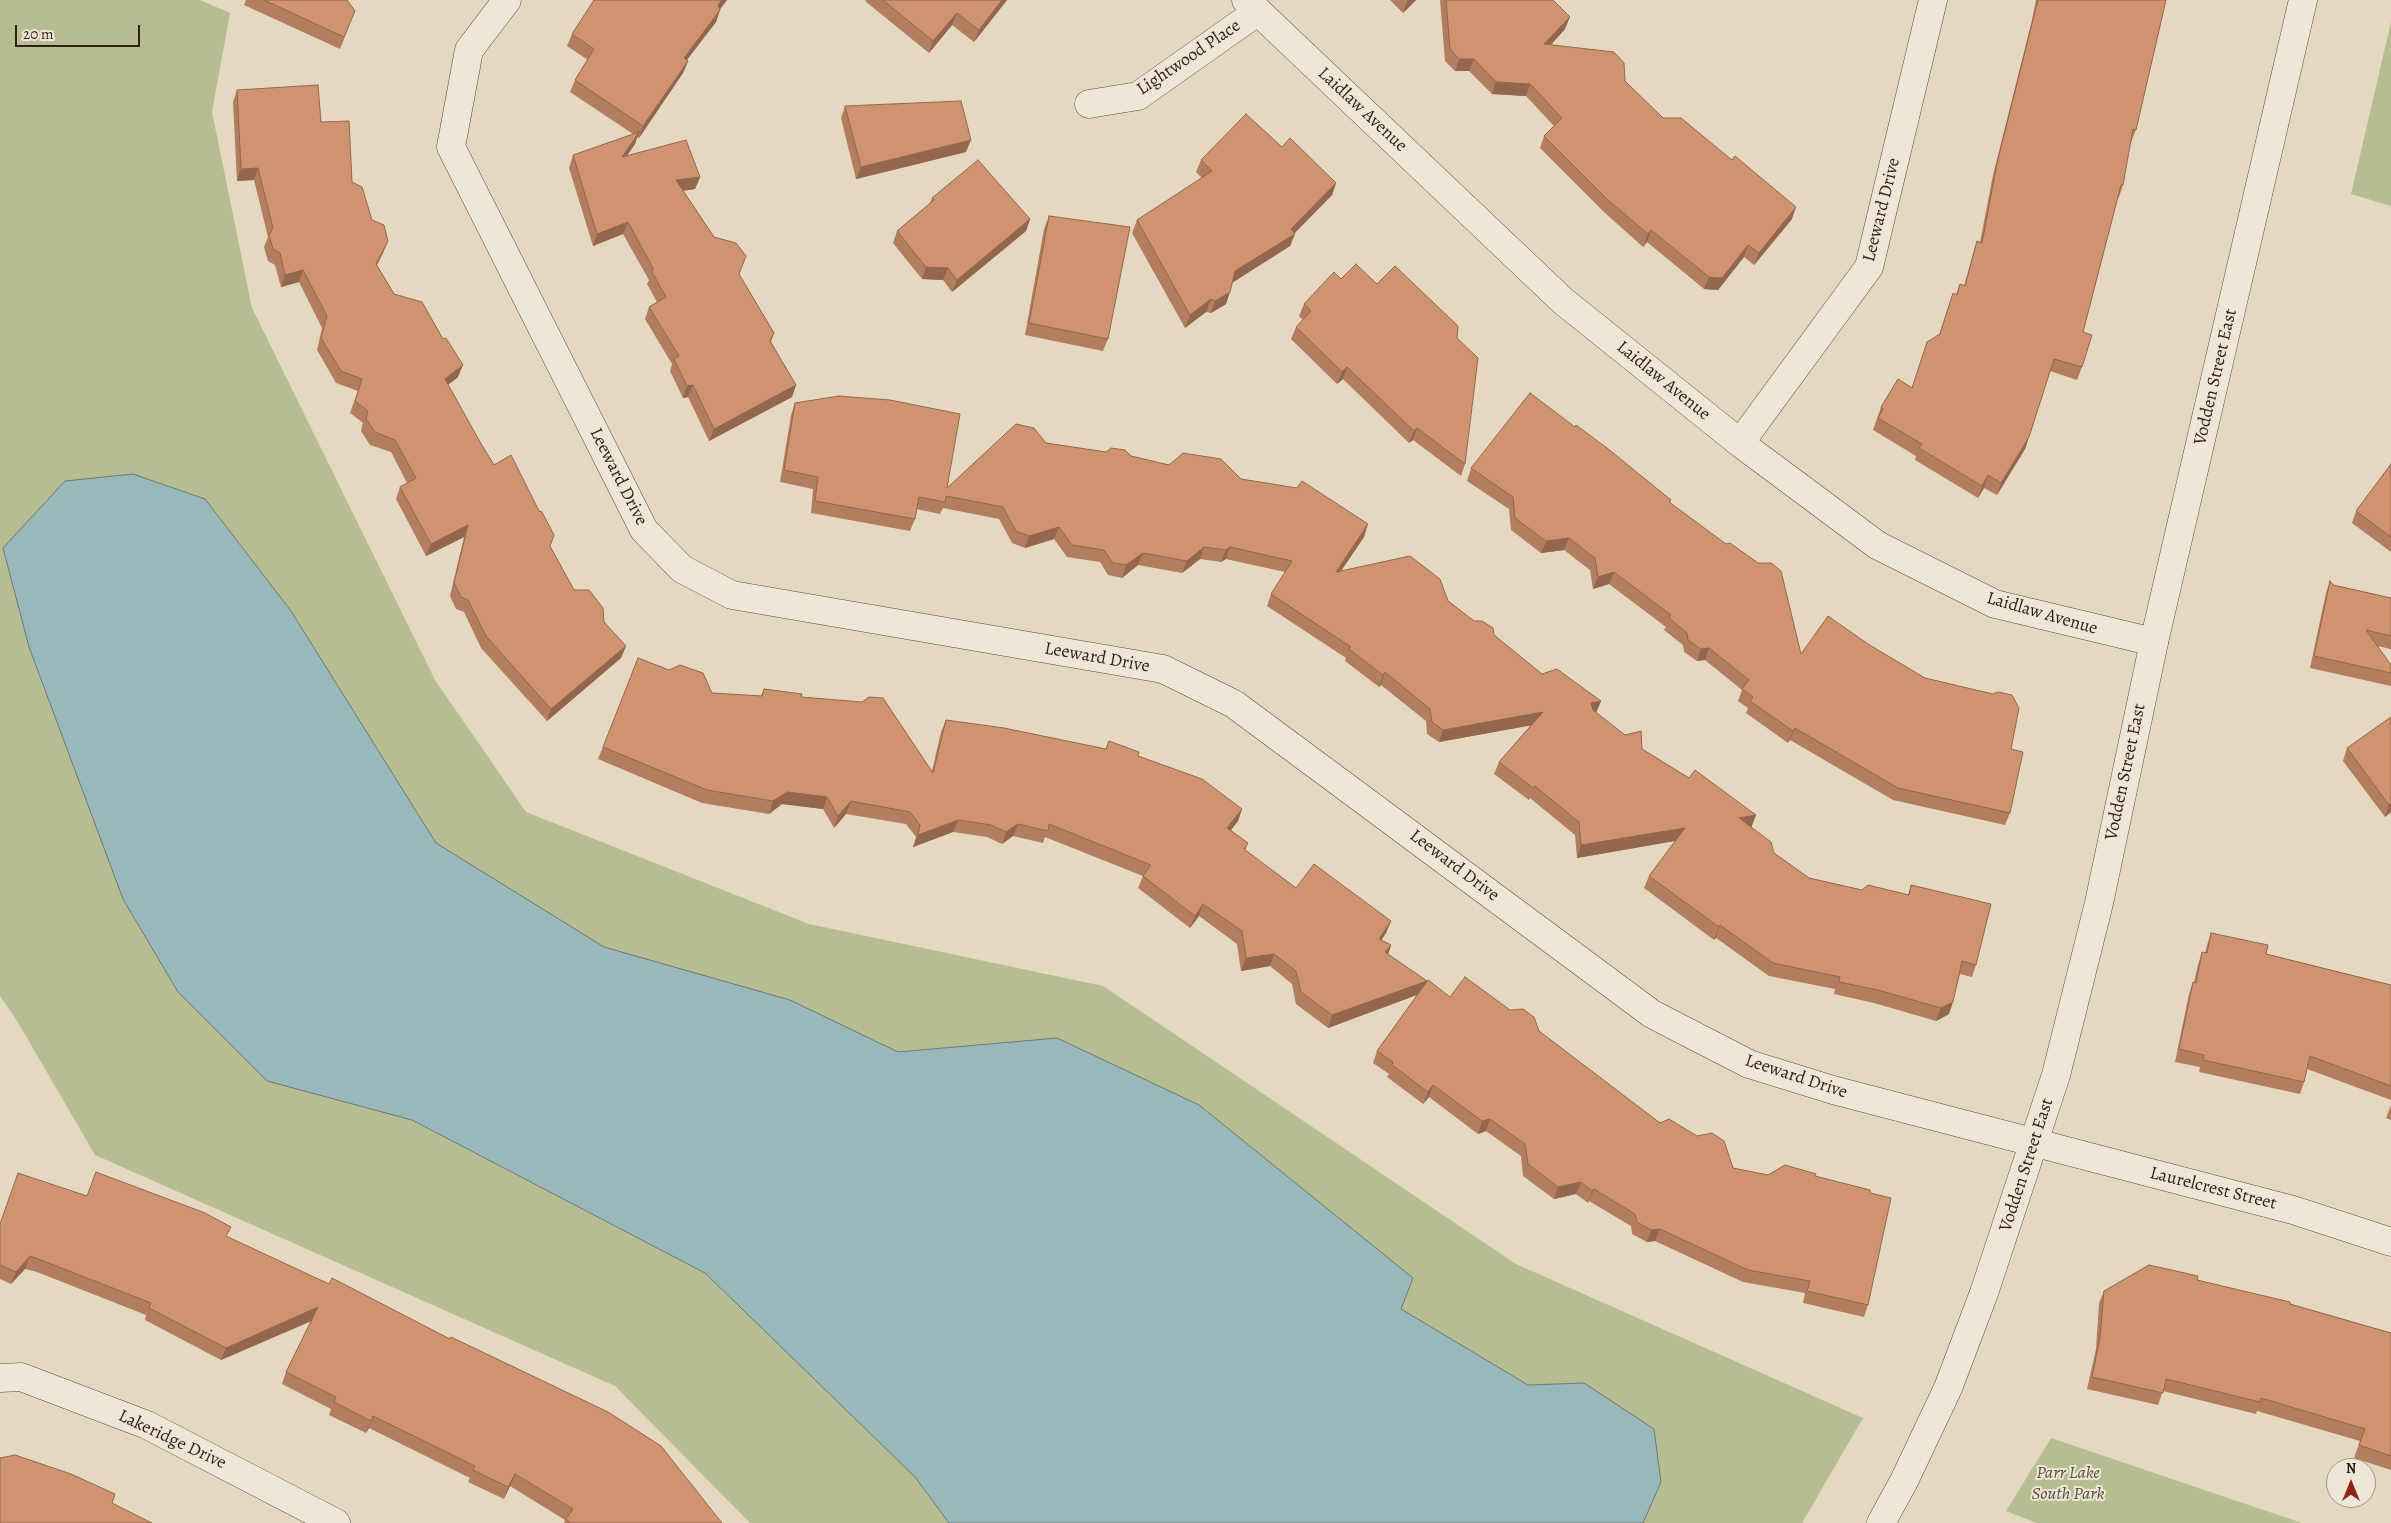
<!DOCTYPE html>
<html>
<head>
<meta charset="utf-8">
<style>
	body { margin:0 }
	#map { position:relative; width:2391px; height:1523px; overflow:hidden; background:#e5d8c0; font-family:Alegreya,serif }
	canvas { display:block }
	.north { position:absolute; left:2326px; top:1458px; width:50px; height:50px; box-sizing:border-box; background:#eee6d6; border:1px solid #a2968a; border-radius:50%; rotate:0deg; font-size:14px; font-weight:700; line-height:20px; text-align:center; color:#311e17 }
	.north::after { content:''; display:block; margin:auto; width:18px; height:22px; background:#8f2418; clip-path:polygon(50% 0,100% 100%,50% 72%,0 100%) }
	.scale { position:absolute; left:15px; top:25px; width:125px; height:22px; box-sizing:border-box; border:2px solid #311e17; border-top:0; padding-left:6px; font-size:15px; line-height:18px; white-space:nowrap; color:#311e17; -webkit-text-stroke:4px #eee6d6; paint-order:stroke }
</style>
</head>
<body>
<div id="map">
<canvas width="2391" height="1523"></canvas>
<div class="north">N</div>
<div class="scale">20 m</div>
</div>
<script>
const context = document.querySelector('canvas').getContext('2d');
context.lineJoin = 'round';
function fill(path, color) { context.fillStyle = color; context.fill(path, 'evenodd'); }
const poly = rows => new Path2D(rows.map(r => 'M' + r).join(''));
function strokePath(path, color, width, dash) { context.strokeStyle = color; context.lineWidth = width; context.lineCap = dash ? 'butt' : 'round'; context.setLineDash(dash || []); context.stroke(path); }
function drawText(font, color, halo, rows, align = 'center') {
  context.font = font + ' Alegreya,serif'; context.lineWidth = 4; context.setLineDash([]); context.textBaseline = 'middle'; context.strokeStyle = halo; context.fillStyle = color; for (const [text, x, y, turn = 0] of rows) {
    context.save(); context.translate(x, y); context.rotate((+turn || 0) * Math.PI / 180); context.textAlign = isNaN(turn) ? turn : align; if (halo) context.strokeText(text, 0, 0); context.fillText(text, 0, 0); context.restore();
  }
}
fill(poly([
	[0,0,200,0,230,13,212,112,252,308,435,680,526,812,809,924,1103,986,1516,1264,1863,1418,1802,1523,750,1523,615,1386,95,1155,16,1019,0,996],
	[2391,22,2391,206,2351,194],
	[2051,1438,2302,1523,2037,1523,2006,1511]
]), '#b6be91');
const water = poly([
	[133,474,205,499,291,611,436,843,604,947,790,1000,898,1052,1057,1038,1199,1105,1413,1278,1401,1309,1528,1385,1584,1383,1654,1429,1661,1482,1643,1523,949,1523,915,1477,705,1273,412,1120,267,1081,178,992,123,899,29,647,3,548,65,481,133,474]
]);
fill(water, '#98b8bb');
strokePath(water, '#6f7a79', 1);
const minor = poly([
	[507,0,469,50,451,147,644,530,682,569,732,595,1163,669,1234,704,1652,1014,1749,1064,1833,1090,2293,1210,2391,1242],
	[1246,0,1563,301,1740,443,1877,545,1995,604,2154,642],
	[1089,104,1138,96,1257,12],
	[1740,443,1869,267,1933,0],
	[0,1378,21,1377,147,1425,336,1523]
]);
const tertiary = poly([
	[1881,1523,1904,1481,1948,1388,1984,1293,2056,1075,2099,903,2154,642,2303,0]
]);
strokePath(minor, '#5e4c41', 29);
strokePath(tertiary, '#5e4c41', 29);
strokePath(minor, '#eee6d6', 28);
strokePath(tertiary, '#eee6d6', 28);
fill(poly([
	[246,0,347,0,350,24,340,49,244,5],
	[594,0,727,0,720,9,716,22,687,60,688,61,683,73,639,138,637,137,635,144,627,155,700,177,695,189,683,191,739,274,774,333,771,342,796,385,792,397,709,441,688,397,683,398,670,371,672,364,645,319,649,307,657,302,647,284,649,280,623,234,593,246,569,168,573,155,633,134,570,92,575,80,588,60,567,46,572,34],
	[866,0,1007,0,974,42,952,25,929,53,865,1],
	[1390,0,1416,0,1403,13],
	[1440,0,1553,0,1565,29,1551,45,1625,81,1663,118,1792,219,1754,265,1744,257,1718,290,1704,289,1647,242,1643,247,1604,212,1540,148,1544,136,1554,126,1526,96,1492,94,1469,71,1455,71,1445,61],
	[2036,0,2166,0,2136,130,2131,142,2130,142,2123,185,2119,197,2118,197,2083,332,2082,367,2077,380,2050,371,2025,449,1997,495,1984,488,1978,498,1915,460,1916,456,1873,430,1881,407,1912,387,1939,335,1953,293,1956,294,1960,284,1964,286,1973,254,1977,241,1980,242,1993,175,2031,24],
	[237,90,321,122,352,182,383,253,377,265,394,294,458,377,448,385,480,442,494,465,550,546,574,590,626,646,621,658,547,721,481,648,464,612,456,609,450,596,464,537,426,556,396,499,400,487,407,483,391,452,370,445,361,431,363,423,350,413,358,391,336,383,317,350,322,328,299,282,281,287,275,265,268,261,264,247,268,237,254,180,237,181,233,102],
	[845,106,966,152,856,179,841,118],
	[1282,147,1336,183,1332,195,1294,233,1290,246,1232,283,1226,304,1211,313,1206,312,1185,328,1132,233,1137,220,1202,178,1196,172,1201,160],
	[932,198,1030,219,1026,231,952,292,943,280,922,279,893,243,897,231,929,205],
	[1049,216,1108,339,1103,351,1025,335,1044,229],
	[1341,279,1377,284,1457,338,1465,464,1461,476,1413,440,1409,443,1343,379,1337,384,1291,339,1296,327,1303,320,1299,316,1304,304],
	[795,403,947,488,1046,443,1131,456,1169,465,1241,479,1364,537,1341,571,1448,601,1474,621,1494,635,1542,674,1601,701,1596,713,1642,749,1689,778,1756,815,1751,828,1774,853,1809,878,1862,890,1908,895,1911,885,1976,965,1972,977,1960,974,1949,1014,1936,1021,1874,1003,1834,994,1835,989,1769,976,1716,938,1714,940,1644,888,1649,876,1675,841,1577,858,1575,835,1530,798,1529,800,1494,774,1499,762,1531,725,1439,742,1427,734,1426,721,1381,685,1379,687,1345,661,1346,658,1267,606,1271,594,1285,572,1226,559,1221,562,1200,559,1182,573,1138,565,1122,578,1108,575,1100,562,1067,557,1054,539,1025,548,1012,543,999,519,943,508,940,514,916,509,915,519,910,531,811,513,813,489,780,482,791,415],
	[1575,427,1671,500,1670,503,1801,654,2011,749,2010,813,2005,825,1893,800,1790,740,1788,743,1746,713,1748,708,1738,701,1742,690,1705,660,1697,661,1684,652,1683,645,1664,630,1666,627,1609,584,1593,589,1590,570,1564,550,1541,553,1511,530,1509,509,1467,481,1471,468],
	[2391,464,2391,552,2352,523,2356,511],
	[2330,581,2333,585,2391,598,2391,649,2377,646,2391,665,2391,686,2310,668,2326,593],
	[764,689,801,697,932,771,941,732,946,720,1138,756,1242,809,1238,821,1231,830,1248,843,1245,851,1296,888,1391,921,1386,933,1381,940,1391,945,1388,954,1427,981,1426,983,1450,997,1539,1031,1660,1123,1733,1168,1768,1175,1815,1176,1870,1193,1868,1305,1864,1317,1803,1303,1805,1293,1743,1282,1655,1241,1647,1242,1632,1234,1631,1226,1589,1201,1588,1203,1576,1194,1554,1199,1523,1176,1521,1156,1486,1131,1478,1134,1429,1097,1423,1104,1387,1077,1389,1074,1373,1063,1377,1051,1417,995,1328,1028,1296,1004,1292,984,1270,966,1241,971,1237,944,1199,916,1190,928,1138,888,1143,876,1045,837,1043,843,1013,836,1002,844,987,837,953,832,913,847,916,837,906,824,846,814,834,828,823,809,782,804,769,814,702,803,598,759,603,747,712,693,761,696],
	[2391,717,2391,812,2385,817,2343,761,2347,748],
	[2211,933,2266,954,2391,985,2391,1100,2307,1069,2304,1082,2300,1094,2199,1072,2200,1067,2175,1062,2189,994,2193,982,2194,982,2198,965,2202,952,2205,953,2207,945],
	[2391,1105,2391,1120,2386,1118],
	[87,1196,227,1237,722,1523,564,1523,565,1520,510,1486,504,1499,468,1482,470,1478,369,1428,366,1433,329,1415,331,1409,282,1384,286,1372,312,1320,221,1360,145,1320,146,1315,37,1272,25,1269,11,1284,0,1279,0,1224],
	[2197,1280,2290,1304,2391,1333,2391,1470,2354,1458,2360,1441,2257,1411,2256,1414,2163,1391,2158,1405,2087,1389,2096,1349,2099,1303,2104,1291]
]), '#b37e5f');
fill(poly([
	[722,0,727,0,714,17,718,5],
	[1002,0,1007,0,974,42,979,30],
	[1408,0,1416,0,1403,13,1407,1],
	[720,10,716,22,679,70,684,58],
	[957,13,952,25,929,53,933,41],
	[1570,17,1565,29,1540,56,1544,44],
	[1459,59,1474,59,1469,71,1455,71],
	[688,61,683,73,639,138,643,126],
	[1496,82,1530,84,1526,96,1492,94],
	[639,132,635,144,618,169,622,157],
	[971,140,966,152,856,179,861,167],
	[258,168,254,180,237,181,241,169],
	[700,177,695,189,672,192,676,180],
	[1336,183,1332,195,1293,235,1295,234,1290,246,1230,284,1235,271,1291,229],
	[1796,207,1792,219,1754,265,1759,253],
	[1030,219,1026,231,952,292,957,280],
	[628,222,623,234,593,246,597,234],
	[1651,230,1647,242,1643,247,1648,234],
	[388,241,383,253,371,276,376,264],
	[1748,245,1744,257,1718,290,1704,289,1709,277],
	[926,267,948,268,943,280,922,279],
	[303,270,299,282,281,287,285,275],
	[1230,292,1226,304,1211,313,1215,301],
	[1211,299,1206,312,1185,328,1190,315],
	[463,365,458,377,440,391,445,379],
	[1347,367,1343,379,1337,384,1342,372],
	[693,385,688,397,683,398,687,386],
	[796,385,792,397,709,441,714,429],
	[1417,428,1413,440,1409,443,1414,431],
	[2029,437,2025,449,1997,495,2001,483],
	[1988,475,1984,488,1978,498,1982,486],
	[1368,524,1364,537,1332,584,1336,572],
	[468,525,464,537,426,556,431,544],
	[1059,527,1054,539,1025,548,1029,536],
	[1569,538,1564,550,1541,553,1546,541],
	[1204,547,1200,559,1182,573,1187,561],
	[1230,547,1226,559,1221,562,1226,550],
	[1143,553,1138,565,1122,578,1126,565],
	[1614,572,1609,584,1593,589,1598,577],
	[626,646,621,658,547,721,551,709],
	[1709,648,1705,660,1697,661,1701,649],
	[1385,672,1381,685,1379,687,1383,675],
	[1601,701,1596,713,1587,715,1591,703],
	[1543,712,1539,724,1439,742,1443,730],
	[1795,728,1790,740,1788,743,1793,731],
	[787,792,827,797,823,809,782,804,769,814,773,801],
	[851,801,846,814,834,828,838,816],
	[2391,803,2391,812,2385,817,2389,805],
	[1242,809,1238,821,1223,840,1227,828],
	[1756,815,1751,828,1739,818],
	[958,820,953,832,913,847,918,835],
	[1018,824,1013,836,1002,844,1006,832],
	[1685,828,1680,840,1577,858,1581,845],
	[1203,904,1199,916,1190,928,1195,916],
	[1391,921,1386,933,1374,951,1379,939],
	[1720,925,1716,938,1714,940,1719,927],
	[1391,945,1387,958,1385,952],
	[1274,954,1270,966,1241,971,1246,958],
	[1427,981,1422,993,1328,1028,1332,1015],
	[1953,1002,1949,1014,1936,1021,1941,1008],
	[1433,1085,1429,1097,1423,1104,1428,1092],
	[1490,1119,1486,1131,1478,1134,1482,1121],
	[1581,1182,1576,1194,1554,1199,1558,1187],
	[1594,1189,1589,1201,1588,1203,1592,1191],
	[1660,1229,1655,1241,1647,1242,1651,1230],
	[30,1256,25,1269,11,1284,16,1272],
	[318,1307,314,1320,221,1360,226,1348],
	[373,1416,369,1428,366,1433,371,1421],
	[515,1474,510,1486,504,1499,508,1487]
]), '#92674e');
const building = poly([
	[264,0,347,0,355,11,344,37,264,0],
	[594,0,722,0,718,5,720,10,684,58,688,61,643,126,575,80,594,49,572,34,594,0],
	[883,0,1002,0,979,30,957,13,933,41,883,0],
	[1446,0,1553,0,1570,17,1544,44,1614,52,1624,63,1625,81,1663,118,1681,118,1732,160,1735,156,1796,207,1759,253,1748,245,1722,278,1709,277,1651,230,1648,234,1608,200,1544,136,1562,118,1530,84,1496,82,1474,59,1459,59,1450,49,1446,0],
	[2038,0,2166,0,2136,130,2133,129,2123,185,2121,185,2083,332,2092,335,2082,367,2054,359,2029,437,2001,483,1988,475,1982,486,1919,448,1922,444,1878,418,1883,409,1881,407,1898,379,1912,388,1927,342,1940,334,1953,293,1957,295,1960,284,1965,286,1977,241,1982,243,1997,163,2038,0],
	[318,85,321,122,349,121,352,182,362,187,372,220,384,225,388,241,376,264,394,294,422,302,443,339,446,338,463,365,445,379,480,442,494,465,511,455,539,511,542,512,554,535,550,546,574,590,589,590,603,608,604,622,626,646,551,709,486,636,468,600,461,597,454,583,468,525,431,544,400,487,416,478,395,440,375,432,366,419,368,411,355,401,362,379,341,371,321,338,327,316,303,270,285,275,280,253,273,249,269,235,273,228,258,168,241,169,237,90,318,85],
	[961,101,971,140,861,167,845,106,961,101],
	[1246,114,1282,147,1290,138,1336,183,1291,229,1295,234,1235,271,1230,292,1215,301,1211,299,1190,315,1137,220,1212,171,1201,160,1246,114],
	[639,132,622,157,686,140,700,177,676,180,714,237,736,243,746,256,739,274,774,333,770,341,796,385,714,429,693,385,687,386,674,359,679,356,649,307,666,297,652,272,653,268,628,222,597,234,573,155,639,132],
	[978,160,1030,219,957,280,948,268,926,267,897,231,934,200,932,198,978,160],
	[1049,216,1130,227,1108,339,1029,323,1049,216],
	[1356,264,1377,284,1395,266,1458,326,1457,338,1478,358,1465,464,1417,428,1414,431,1347,367,1342,372,1296,327,1311,311,1304,304,1334,272,1341,279,1356,264],
	[1530,393,1575,427,1576,425,1607,448,1671,500,1669,502,1726,544,1730,543,1758,563,1771,563,1781,571,1801,654,1828,616,1868,644,1925,678,1993,694,1998,692,2012,695,2019,708,2011,749,2023,752,2010,813,1898,788,1795,728,1793,731,1750,701,1753,697,1742,689,1749,680,1709,648,1701,649,1688,640,1687,633,1669,618,1671,615,1614,572,1598,577,1595,558,1569,538,1546,541,1515,518,1513,497,1471,468,1530,393],
	[839,396,890,400,960,414,947,488,1016,424,1034,428,1046,443,1106,452,1111,448,1125,450,1131,456,1169,465,1183,453,1221,459,1241,479,1297,488,1302,481,1368,524,1336,572,1410,556,1440,579,1448,601,1474,621,1482,621,1493,628,1494,635,1542,674,1557,669,1601,701,1591,703,1593,710,1625,735,1641,731,1642,749,1689,778,1695,770,1756,815,1739,818,1771,842,1774,853,1809,878,1862,890,1868,885,1909,895,1911,885,1991,904,1976,965,1962,961,1953,1002,1941,1008,1878,990,1839,982,1840,977,1773,963,1720,925,1719,927,1649,876,1685,828,1581,845,1579,822,1535,786,1533,788,1499,762,1543,712,1443,730,1432,722,1430,709,1385,672,1383,675,1349,649,1351,647,1271,594,1292,561,1230,547,1226,550,1204,547,1187,561,1143,553,1126,565,1113,563,1104,550,1072,545,1059,527,1029,536,1016,531,1003,507,946,496,945,502,919,497,915,519,815,501,818,477,784,470,795,403,839,396],
	[2391,464,2391,537,2356,511,2391,464],
	[2330,581,2333,585,2391,598,2391,636,2366,630,2391,665,2391,673,2314,656,2330,581],
	[638,658,669,670,680,665,703,673,712,693,762,696,764,689,802,694,801,697,862,702,869,697,883,698,933,773,946,720,1004,728,1106,749,1109,741,1139,752,1138,756,1202,779,1242,809,1227,828,1248,843,1244,849,1296,888,1314,864,1391,921,1379,939,1391,945,1385,952,1427,981,1332,1015,1301,992,1296,971,1274,954,1246,958,1242,931,1203,904,1195,916,1143,876,1151,865,1049,824,1048,831,1018,824,1006,832,991,825,958,820,918,835,920,825,910,812,851,801,838,816,827,797,787,792,773,801,707,790,603,747,638,658],
	[2391,717,2391,803,2389,805,2347,748,2391,717],
	[2211,933,2268,945,2266,954,2391,985,2391,1086,2310,1056,2304,1082,2203,1060,2204,1055,2179,1049,2193,982,2196,983,2202,952,2207,953,2211,933],
	[1465,977,1510,1010,1523,1009,1534,1017,1539,1031,1660,1123,1669,1119,1697,1136,1712,1133,1724,1141,1733,1168,1768,1175,1785,1165,1816,1174,1815,1176,1870,1190,1870,1193,1891,1198,1868,1305,1807,1291,1810,1281,1748,1270,1660,1229,1651,1230,1637,1222,1635,1214,1594,1189,1592,1191,1581,1182,1558,1187,1528,1164,1525,1144,1490,1119,1482,1121,1433,1085,1428,1092,1392,1065,1393,1062,1377,1051,1428,980,1450,997,1465,977],
	[96,1172,205,1213,231,1227,226,1236,329,1284,332,1278,450,1339,451,1337,608,1412,661,1446,722,1523,571,1523,566,1519,573,1509,515,1474,508,1487,473,1470,475,1466,373,1416,371,1421,334,1402,336,1397,286,1372,318,1307,226,1348,149,1308,151,1303,41,1260,30,1256,16,1272,0,1265,0,1224,18,1173,87,1196,96,1172],
	[2149,1265,2198,1276,2197,1280,2290,1302,2290,1304,2391,1333,2391,1456,2359,1445,2365,1429,2261,1398,2260,1402,2166,1379,2163,1393,2092,1377,2100,1337,2104,1291,2149,1265],
	[15,1455,71,1474,115,1494,112,1503,152,1523,0,1523,0,1458,15,1455]
]);
fill(building, '#d0936f');
strokePath(building, '#92674e', 1);
drawText('18px', '#311e17', '#eee6d6', [
	["Lightwood Place",1189,58,-34],
	["Laidlaw Avenue",1362,110,43],
	["Leeward Drive",1882,210,-76],
	["Vodden Street East",2216,377,-77],
	["Laidlaw Avenue",1663,381,39],
	["Leeward Drive",618,477,63],
	["Laidlaw Avenue",2042,614,16],
	["Leeward Drive",1097,658,10],
	["Vodden Street East",2126,772,-78],
	["Leeward Drive",1454,866,37],
	["Leeward Drive",1796,1077,18],
	["Vodden Street East",2027,1165,-72],
	["Laurelcrest Street",2213,1189,14],
	["Lakeridge Drive",172,1440,25]
]);
drawText('italic 18px', '#594e3c', '#eee6d6', [
	["Parr Lake",2068,1474],
	["South Park",2068,1495]
]);
</script>
</body>
</html>
